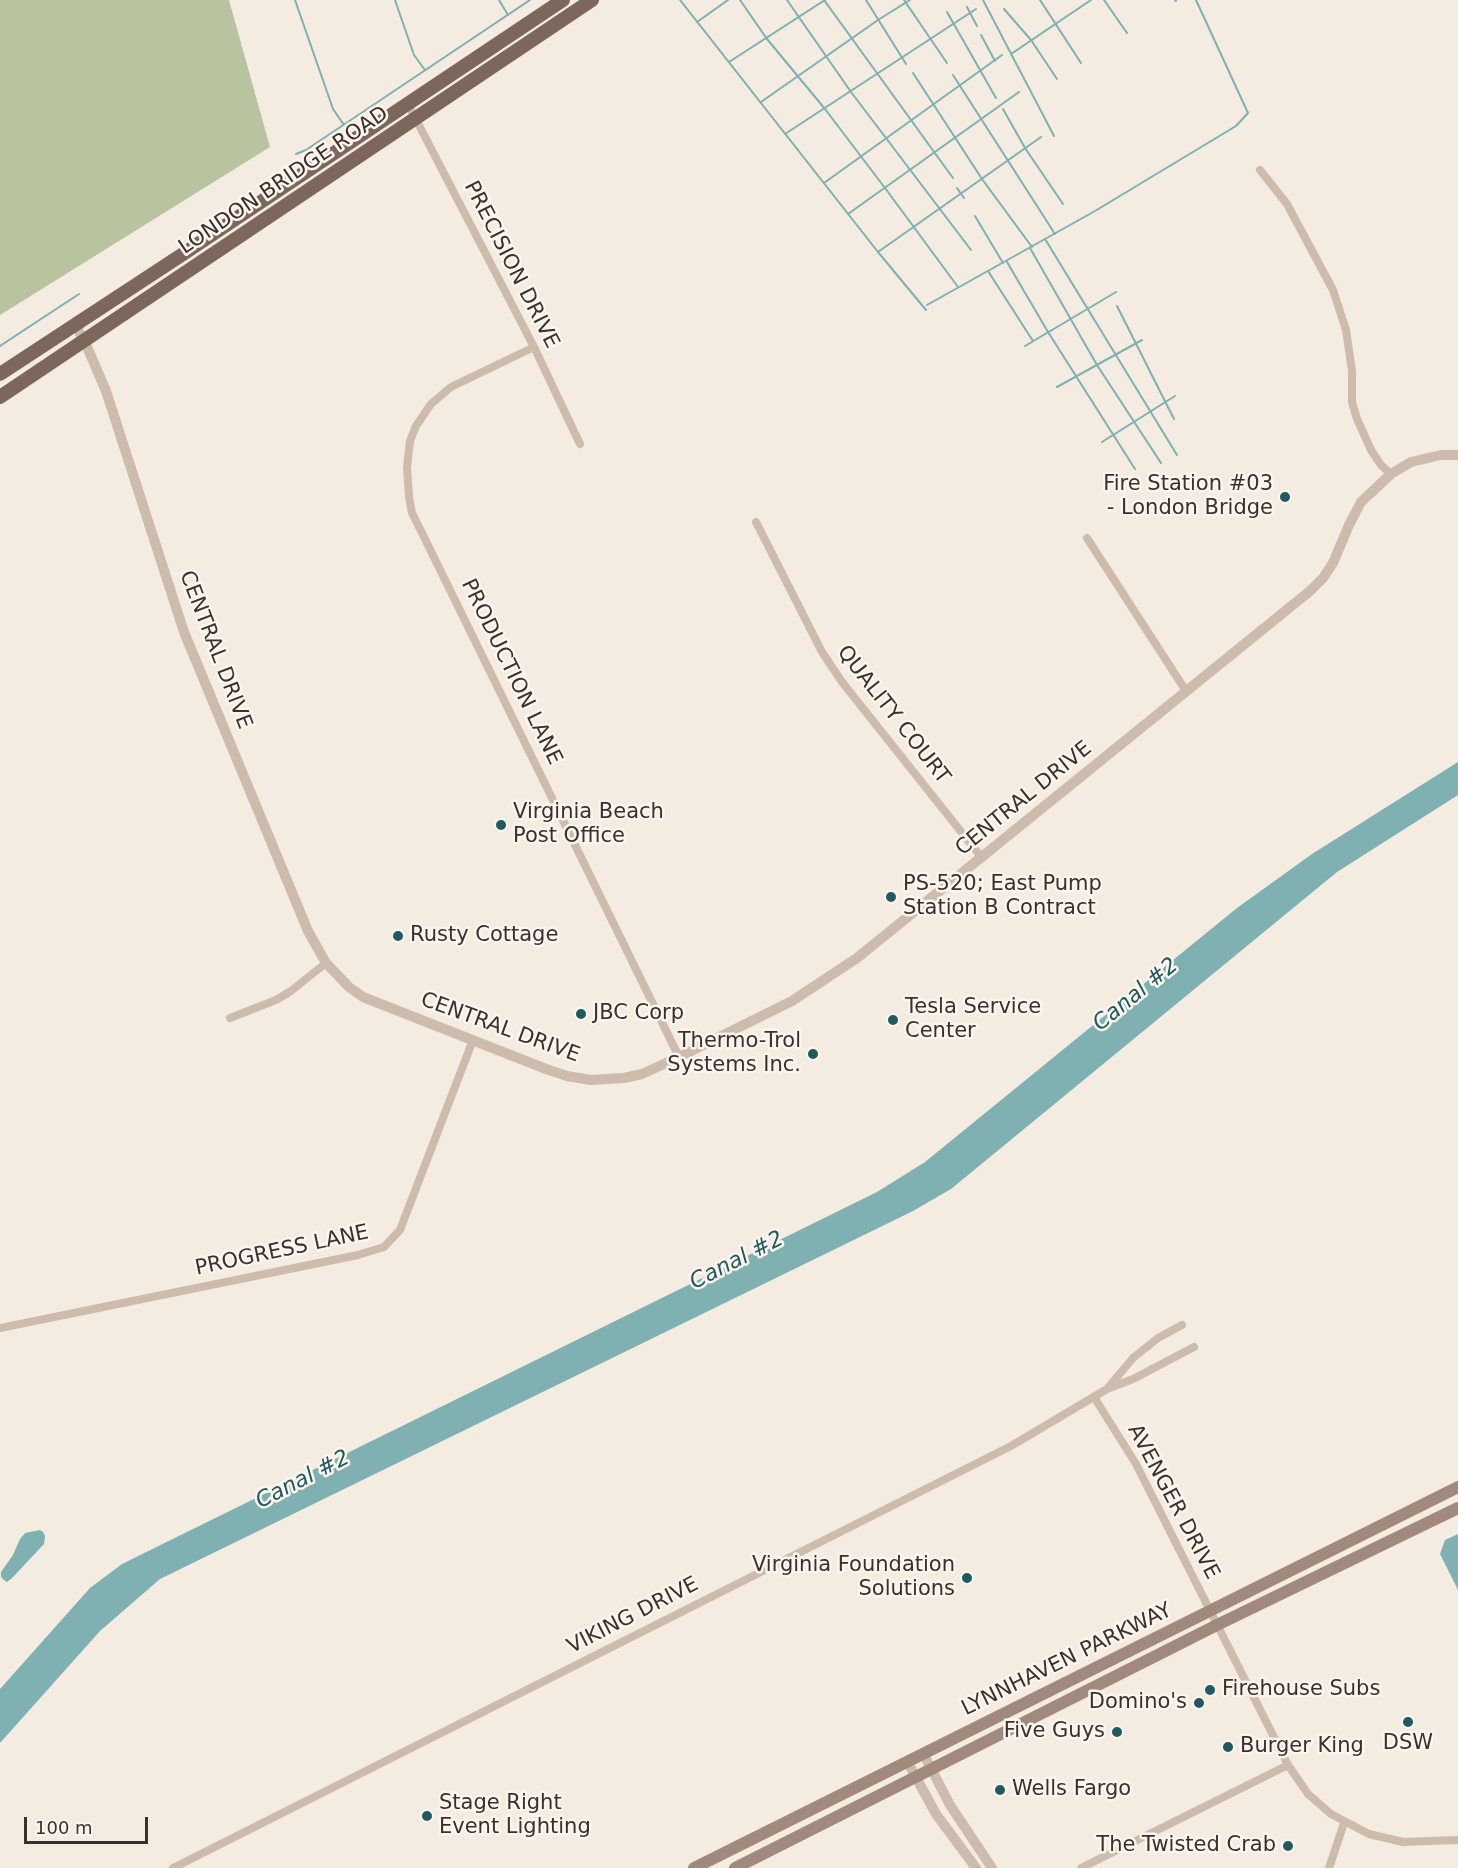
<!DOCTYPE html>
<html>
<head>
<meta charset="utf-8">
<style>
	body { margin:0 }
	#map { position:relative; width:1458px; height:1868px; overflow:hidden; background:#f4ebe1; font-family:"DejaVu Sans",sans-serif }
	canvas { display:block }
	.scale { position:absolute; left:24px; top:1817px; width:124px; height:27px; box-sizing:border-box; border:3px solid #3b302b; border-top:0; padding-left:8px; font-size:18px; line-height:21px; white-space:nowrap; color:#3b302b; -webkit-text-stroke:4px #fbf5ee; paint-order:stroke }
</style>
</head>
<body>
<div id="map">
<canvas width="1458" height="1868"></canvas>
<div class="scale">100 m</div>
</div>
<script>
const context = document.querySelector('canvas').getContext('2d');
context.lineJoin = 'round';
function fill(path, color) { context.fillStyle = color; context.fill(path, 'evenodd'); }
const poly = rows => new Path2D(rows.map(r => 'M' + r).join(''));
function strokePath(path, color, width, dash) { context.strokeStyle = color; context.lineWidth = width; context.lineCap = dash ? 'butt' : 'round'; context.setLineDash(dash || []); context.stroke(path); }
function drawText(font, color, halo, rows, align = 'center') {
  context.font = font + ' "DejaVu Sans",sans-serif'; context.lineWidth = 5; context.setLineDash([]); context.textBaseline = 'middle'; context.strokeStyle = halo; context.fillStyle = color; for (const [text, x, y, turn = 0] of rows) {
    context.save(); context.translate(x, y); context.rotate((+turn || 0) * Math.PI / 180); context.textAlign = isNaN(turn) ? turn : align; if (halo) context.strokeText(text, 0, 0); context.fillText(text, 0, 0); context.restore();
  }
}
fill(poly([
	[0,0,229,0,270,147,0,315]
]), '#b8c4a0');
fill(poly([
	[1458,762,1458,795,1337,872,951,1189,913,1211,160,1579,100,1631,0,1743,0,1689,90,1588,122,1564,877,1192,925,1162,1237,908,1312,854],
	[40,1530,43,1532,45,1536,44,1544,12,1578,7,1582,4,1580,1,1577,1,1572,13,1555,20,1539,25,1533],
	[1458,1534,1458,1590,1440,1554,1445,1540]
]), '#7fb0b2');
strokePath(poly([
	[295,0,333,109,344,125],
	[395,0,414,55,425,70],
	[499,0,508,15],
	[680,0,878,252],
	[740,0,767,39,825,109,885,188,958,287],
	[787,0,851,92,971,250],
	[824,0,953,178],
	[866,0,906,64],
	[904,0,947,63],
	[983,0,1054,136],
	[1040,0,1081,63],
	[1104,0,1127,33],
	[1175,0,1176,1],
	[967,7,977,26],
	[1004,9,1031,40,1057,79],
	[947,12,996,98],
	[697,22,728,0],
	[981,35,995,61],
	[1011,54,1091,0],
	[729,62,825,0],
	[913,73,982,179,1032,247],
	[953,75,1055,234],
	[761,102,878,20,910,0],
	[1003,109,1025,148,1063,204],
	[785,134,976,9],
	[296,154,306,150,530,0],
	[824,183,1002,55],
	[957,188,964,198],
	[848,214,1019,92],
	[975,216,1003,263],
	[1045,239,1177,455],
	[1030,248,1097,365,1161,463],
	[1007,262,1048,332,1135,469],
	[988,271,1033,341],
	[927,305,1095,211,1236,126,1248,113,1196,0],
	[1117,306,1174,419],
	[926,310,878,252,1041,137],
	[0,346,79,294],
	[1025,346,1116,292],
	[1057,387,1142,340],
	[1102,442,1175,396]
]), '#7fb0b2', 2);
strokePath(poly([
	[408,104,534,347,580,444],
	[1260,170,1287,204,1333,290,1346,330,1352,371,1352,402,1357,419,1371,450,1381,465,1391,474],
	[534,347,451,387,431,404,416,426,410,441,407,467,409,497,412,513,423,535,679,1057],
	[756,522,822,652,842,682,982,858],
	[1087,538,1186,691],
	[230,1018,276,1000,291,991,326,963],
	[0,1328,358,1255,384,1247,400,1230,473,1040],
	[1107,1389,1133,1358,1158,1338,1182,1325],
	[1094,1397,1136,1464,1288,1765,1308,1794,1331,1814,1369,1834,1403,1842,1458,1840],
	[173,1868,1011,1446,1107,1389,1133,1379,1194,1347],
	[1081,1868,1288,1765],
	[1329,1868,1344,1823]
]), '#cdbbac', 8);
strokePath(poly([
	[75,325,84,340,106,391,184,632,308,931,326,963,349,987,363,997,546,1069,567,1076,591,1080,624,1078,642,1074,679,1057,792,1001,857,958,1310,591,1323,578,1333,563,1349,525,1361,502,1391,474,1411,462,1441,455,1458,455],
	[923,1753,950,1805,992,1868],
	[907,1761,936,1814,976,1868]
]), '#cdbbac', 10);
strokePath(poly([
	[694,1868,1458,1487],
	[735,1868,1217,1625,1458,1508]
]), '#a18a7d', 12);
strokePath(poly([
	[0,374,180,256,563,0],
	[0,397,592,0]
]), '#7d675c', 14);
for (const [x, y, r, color] of [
	[1285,497,6,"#1f5a5e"],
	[501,825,6,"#1f5a5e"],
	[891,897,6,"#1f5a5e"],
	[398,936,6,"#1f5a5e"],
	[581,1014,6,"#1f5a5e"],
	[893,1020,6,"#1f5a5e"],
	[813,1054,6,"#1f5a5e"],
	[967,1578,6,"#1f5a5e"],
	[1210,1690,6,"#1f5a5e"],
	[1199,1703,6,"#1f5a5e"],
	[1408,1722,6,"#1f5a5e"],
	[1117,1732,6,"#1f5a5e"],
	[1228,1747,6,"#1f5a5e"],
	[1000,1790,6,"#1f5a5e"],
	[427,1816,6,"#1f5a5e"],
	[1288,1846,6,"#1f5a5e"]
]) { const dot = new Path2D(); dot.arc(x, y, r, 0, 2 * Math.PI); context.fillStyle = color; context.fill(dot); strokePath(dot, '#fbf5ee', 2); }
drawText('21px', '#3b302b', '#fbf5ee', [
	["LONDON BRIDGE ROAD",284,181,-34],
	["PRECISION DRIVE",511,265,63],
	["CENTRAL DRIVE",215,650,69],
	["PRODUCTION LANE",511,672,64],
	["QUALITY COURT",893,715,52],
	["CENTRAL DRIVE",1024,799,-39],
	["CENTRAL DRIVE",500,1028,20],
	["PROGRESS LANE",282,1251,-12],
	["AVENGER DRIVE",1173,1502,62],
	["VIKING DRIVE",633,1616,-27],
	["LYNNHAVEN PARKWAY",1067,1660,-26]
]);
drawText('21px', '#3b302b', '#fbf5ee', [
	["Fire Station #03",1273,485,"right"],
	["- London Bridge",1273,509,"right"],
	["Virginia Beach",513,813],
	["Post Office",513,837],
	["PS-520; East Pump",903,885],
	["Station B Contract",903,909],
	["Rusty Cottage",410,936],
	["Tesla Service",905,1008],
	["Center",905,1032],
	["JBC Corp",593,1014],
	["Thermo-Trol",801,1042,"right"],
	["Systems Inc.",801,1066,"right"],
	["Virginia Foundation",955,1566,"right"],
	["Solutions",955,1590,"right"],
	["Firehouse Subs",1222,1690],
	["Domino's",1187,1703,"right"],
	["Five Guys",1105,1732,"right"],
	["DSW",1408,1744,"center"],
	["Burger King",1240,1747],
	["Wells Fargo",1012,1790],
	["Stage Right",439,1804],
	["Event Lighting",439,1828],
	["The Twisted Crab",1276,1846,"right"]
], 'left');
drawText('italic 22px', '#1f5a5e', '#fbf5ee', [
	["Canal #2",1136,995,-39],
	["Canal #2",737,1261,-27],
	["Canal #2",303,1480,-27]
]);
</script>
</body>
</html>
